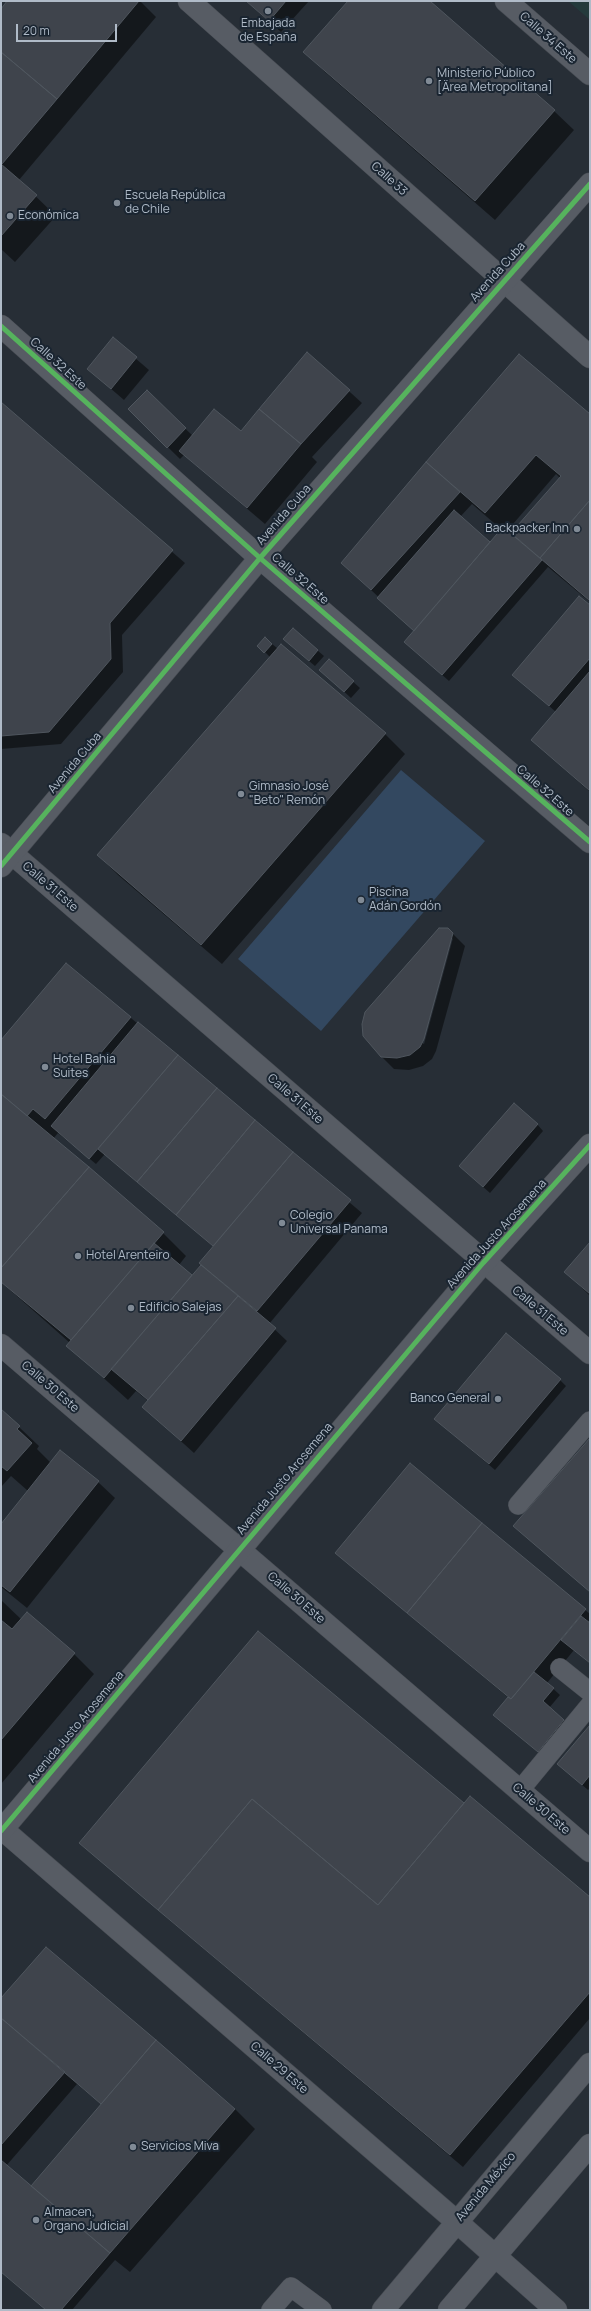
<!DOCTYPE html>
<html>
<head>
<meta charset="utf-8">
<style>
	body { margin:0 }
	#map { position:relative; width:591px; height:2311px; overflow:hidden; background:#272e36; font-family:Manrope,sans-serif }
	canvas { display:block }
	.frame { position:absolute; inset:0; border:2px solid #b0bbc8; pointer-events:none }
	.scale { position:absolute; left:16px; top:24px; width:101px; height:18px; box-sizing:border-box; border:2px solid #b0bbc8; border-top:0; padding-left:5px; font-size:12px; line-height:14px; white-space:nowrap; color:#b0bbc8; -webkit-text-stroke:3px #1a2531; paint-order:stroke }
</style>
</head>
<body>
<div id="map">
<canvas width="591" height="2311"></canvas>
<div class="frame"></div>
<div class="scale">20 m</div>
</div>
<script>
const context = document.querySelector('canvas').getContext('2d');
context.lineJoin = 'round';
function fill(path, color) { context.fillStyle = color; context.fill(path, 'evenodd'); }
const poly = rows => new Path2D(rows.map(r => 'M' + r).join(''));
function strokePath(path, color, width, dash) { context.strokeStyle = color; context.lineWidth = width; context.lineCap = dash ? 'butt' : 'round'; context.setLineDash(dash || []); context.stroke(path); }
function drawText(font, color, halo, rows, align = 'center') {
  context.font = font + ' Manrope,sans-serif'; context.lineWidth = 4; context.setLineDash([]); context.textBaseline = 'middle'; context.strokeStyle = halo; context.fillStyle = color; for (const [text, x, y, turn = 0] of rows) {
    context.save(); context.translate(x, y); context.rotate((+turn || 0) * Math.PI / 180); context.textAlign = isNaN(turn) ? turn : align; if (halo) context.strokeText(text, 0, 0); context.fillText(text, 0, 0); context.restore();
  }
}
fill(poly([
	[568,1,590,1,590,20]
]), '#243a3c');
fill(poly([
	[401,770,485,841,321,1031,238,959]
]), '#334860');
fill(poly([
	[8,1,140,1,156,17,19,180,56,216,15,262,1,249,1,10],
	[246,1,309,1,281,32],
	[350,1,428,1,554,111,574,130,495,220,325,72,305,52],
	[113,339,149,370,124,400,88,369],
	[307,353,362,403,312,457,317,462,265,524,184,455,180,459,129,409,147,392,193,436,241,432],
	[1,404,185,563,122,635,123,672,61,744,1,749],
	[590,416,590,602,548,567,449,681,405,642,415,631,342,563,427,463],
	[556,474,560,478,516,539,507,531],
	[472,504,502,530,490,544,460,517],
	[590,606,590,792,532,740,556,712,513,675],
	[272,644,385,734,405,754,222,964,118,875,98,855,271,658,259,646],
	[291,646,317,650,324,656,315,666],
	[329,660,360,688,351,698,327,676],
	[448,929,465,946,436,1051,432,1059,423,1066,409,1070,394,1069,381,1056],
	[453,938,424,1044,422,1043,450,941],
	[67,964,362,1213,269,1324,287,1341,194,1453,143,1407,148,1401,136,1391,128,1400,68,1346,70,1343,1,1282,1,1041],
	[58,1133,96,1164,105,1154,214,1247,192,1276,179,1265,186,1256,163,1233,53,1139],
	[537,1124,543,1131,490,1193,466,1172],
	[590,1244,590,1296,566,1272],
	[560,1380,566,1386,495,1470,442,1425],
	[1,1410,39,1446,37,1449,51,1463,98,1482,115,1498,27,1608,1,1587,1,1525,28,1491,11,1476,1,1487],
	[410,1465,590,1614,590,1663,574,1650,547,1683,560,1695,549,1708,570,1727,544,1757,501,1721,509,1698,336,1553],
	[1,1600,22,1620,74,1654,94,1674,1,1784],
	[258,1632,464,1805,590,1899,590,2018,463,2167,165,1916],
	[590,1726,590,1788,588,1790,558,1764],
	[46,1948,235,2109,255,2129,130,2272,115,2260,72,2310,46,2310,1,2272,1,2000],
	[77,2084,102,2105,31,2187,6,2166]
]), '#0007');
const building = poly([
	[7,1,139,1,57,99,1,52,1,9,7,1],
	[246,1,286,1,269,21,246,1],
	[348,1,430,1,555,110,475,201,303,52,348,1],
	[1,52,57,99,2,164,1,164,1,52],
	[1,164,37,195,1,236,1,164],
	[113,337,137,357,111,389,87,369,113,337],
	[307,352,350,390,301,444,259,409,307,352],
	[519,354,590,414,590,500,540,558,511,533,561,476,536,455,485,513,426,462,519,354],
	[147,390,186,428,167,448,128,409,147,390],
	[1,402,173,550,110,623,111,659,49,732,1,736,1,402],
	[214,409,241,431,259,409,301,444,247,508,179,451,214,409],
	[426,462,460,492,371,590,341,563,426,462],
	[590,500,590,601,540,558,590,500],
	[454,510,490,542,414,631,377,598,454,510],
	[503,527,542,560,442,675,404,642,503,527],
	[579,596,590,605,590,658,549,706,512,675,579,596],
	[293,628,318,650,309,661,283,639,293,628],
	[265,637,272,644,264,653,257,646,265,637],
	[281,644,386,733,201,945,97,855,281,644],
	[329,659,354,681,344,692,319,670,329,659],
	[590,671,590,791,531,740,590,671],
	[439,928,448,928,453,933,424,1039,420,1047,410,1055,397,1058,381,1057,363,1036,362,1024,365,1012,439,928],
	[66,963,131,1017,45,1119,33,1109,27,1116,1,1094,1,1040,66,963],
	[138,1022,178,1055,89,1159,51,1126,138,1022],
	[178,1055,217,1088,137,1182,98,1149,178,1055],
	[217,1088,255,1120,176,1215,137,1182,217,1088],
	[1,1094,89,1167,1,1268,1,1094],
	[514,1103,538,1124,483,1187,459,1166,514,1103],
	[255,1120,293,1152,213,1246,176,1215,255,1120],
	[293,1152,351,1200,257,1311,199,1263,293,1152],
	[89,1167,164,1232,71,1340,1,1282,1,1268,89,1167],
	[590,1242,590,1294,564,1272,590,1242],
	[154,1243,192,1275,104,1378,66,1346,154,1243],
	[201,1265,238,1296,148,1400,111,1369,201,1265],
	[238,1296,276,1328,181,1441,142,1407,238,1296],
	[506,1333,561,1379,489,1464,434,1419,506,1333],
	[1,1409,20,1426,17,1429,32,1443,7,1471,1,1466,1,1409],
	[590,1438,590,1592,513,1526,590,1438],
	[60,1450,99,1481,10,1592,1,1585,1,1524,60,1450],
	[410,1463,482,1523,407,1613,335,1553,410,1463],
	[482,1523,586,1609,511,1699,407,1613,482,1523],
	[27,1612,75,1653,1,1740,1,1620,12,1629,27,1612],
	[581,1616,590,1623,590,1663,561,1640,581,1616],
	[258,1631,464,1803,378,1905,252,1799,158,1910,79,1843,258,1631],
	[534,1672,554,1688,543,1701,564,1720,538,1752,493,1715,508,1697,511,1699,534,1672],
	[590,1725,590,1775,582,1785,557,1764,590,1725],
	[470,1796,590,1897,590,1992,450,2155,158,1910,252,1799,378,1905,470,1796],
	[46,1947,156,2040,101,2104,1,2018,1,1998,46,1947],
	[1,2018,65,2072,1,2145,1,2018],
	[156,2040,235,2109,110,2253,31,2186,156,2040],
	[1,2160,110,2253,61,2310,46,2310,1,2272,1,2160]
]);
fill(building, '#3f444c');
strokePath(building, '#4f565e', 1);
const service = poly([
	[518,1505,590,1421],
	[560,1668,590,1692],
	[520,1790,590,1705],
	[271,2310,291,2287,322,2310]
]);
const minor = poly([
	[189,1,590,357],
	[506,1,590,74],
	[1,326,260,558,590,842],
	[1,844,590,1353],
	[1,1345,590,1851],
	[1,1828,457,2222,556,2310],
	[383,2310,590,2064],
	[449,2310,590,2145]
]);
const tertiary = poly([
	[1,866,260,558,590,184],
	[1,1831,483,1263,590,1145]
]);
strokePath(service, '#454a51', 20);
strokePath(minor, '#454a51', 23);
strokePath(tertiary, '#454a51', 23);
strokePath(service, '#575c64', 19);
strokePath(minor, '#575c64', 22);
strokePath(tertiary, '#575c64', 22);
strokePath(poly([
	[1,326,260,558,590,842],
	[1,866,260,558,590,184],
	[1,1831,483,1263,590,1145]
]), '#56b35d', 5);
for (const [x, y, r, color] of [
	[268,11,4,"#808a95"],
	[429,81,4,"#808a95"],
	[117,203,4,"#808a95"],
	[10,216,4,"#808a95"],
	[577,529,4,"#808a95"],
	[241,794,4,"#808a95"],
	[361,900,4,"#808a95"],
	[45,1067,4,"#808a95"],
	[282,1223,4,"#808a95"],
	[78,1256,4,"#808a95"],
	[131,1308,4,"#808a95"],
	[498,1399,4,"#808a95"],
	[133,2147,4,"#808a95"],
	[36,2220,4,"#808a95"]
]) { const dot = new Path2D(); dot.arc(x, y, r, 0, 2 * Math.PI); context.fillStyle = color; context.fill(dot); strokePath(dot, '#1a2531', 1.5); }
drawText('12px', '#b0bbc8', '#1a2531', [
	["Embajada",268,24,"center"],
	["de España",268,38,"center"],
	["Ministerio Público",437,74],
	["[Ärea Metropolitana]",437,88],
	["Escuela República",125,196],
	["de Chile",125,210],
	["Económica",18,216],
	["Backpacker Inn",569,529,"right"],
	["Gimnasio José",249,787],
	["\"Beto\" Remón",249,801],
	["Piscina",369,893],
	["Adán Gordón",369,907],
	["Hotel Bahia",53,1060],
	["Suites",53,1074],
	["Colegio",290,1216],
	["Universal Panama",290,1230],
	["Hotel Arenteiro",86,1256],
	["Edificio Salejas",139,1308],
	["Banco General",490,1399,"right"],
	["Servicios Miva",141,2147],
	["Almacen,",44,2213],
	["Organo Judicial",44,2227]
], 'left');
drawText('12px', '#b0bbc8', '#1a2531', [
	["Calle 34 Este",548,38,41],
	["Calle 33",389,179,42],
	["Avenida Cuba",498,272,-48],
	["Calle 32 Este",58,364,42],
	["Avenida Cuba",284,515,-49],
	["Calle 32 Este",300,579,41],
	["Avenida Cuba",75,763,-50],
	["Calle 32 Este",545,791,41],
	["Calle 31 Este",50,887,41],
	["Calle 31 Este",295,1099,41],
	["Avenida Justo Arosemena",497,1234,-48],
	["Calle 31 Este",540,1311,40],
	["Calle 30 Este",50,1387,41],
	["Avenida Justo Arosemena",285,1479,-50],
	["Calle 30 Este",296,1598,41],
	["Avenida Justo Arosemena",76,1727,-50],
	["Calle 30 Este",541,1809,41],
	["Calle 29 Este",279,2068,41],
	["Avenida México",486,2187,-50]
]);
</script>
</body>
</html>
